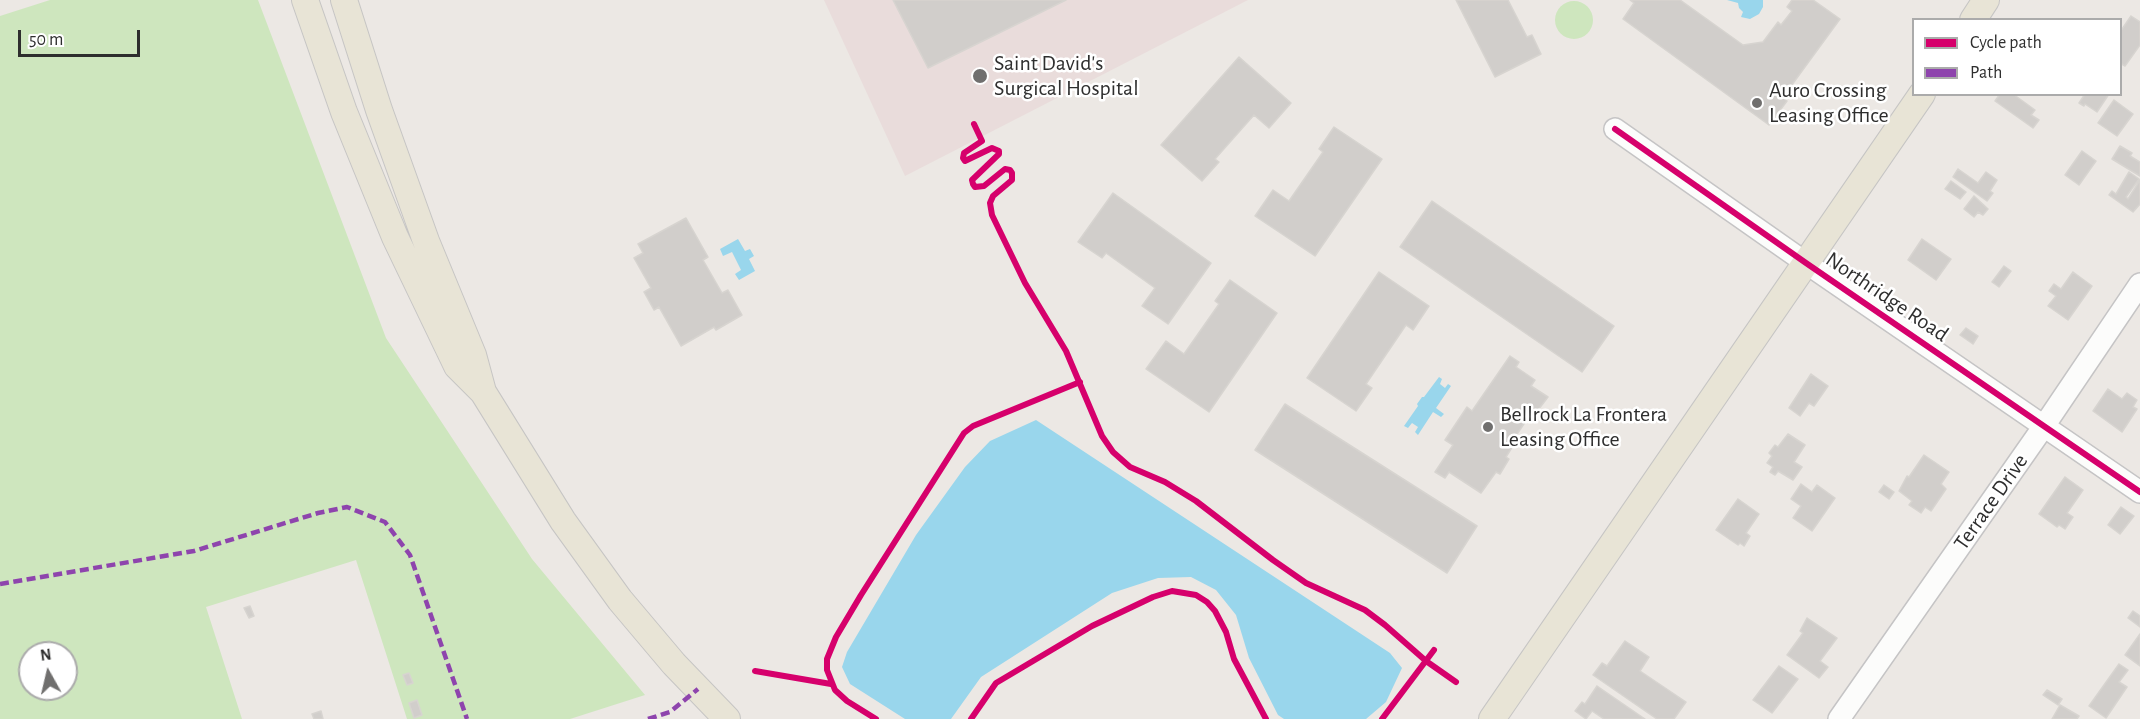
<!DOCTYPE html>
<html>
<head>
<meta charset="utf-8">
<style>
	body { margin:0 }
	#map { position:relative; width:2140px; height:719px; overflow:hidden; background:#ece8e4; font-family:"Alegreya Sans",sans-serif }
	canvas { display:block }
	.legend { position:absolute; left:1912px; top:18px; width:210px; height:78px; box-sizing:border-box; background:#fff; border:2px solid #ababab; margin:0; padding:8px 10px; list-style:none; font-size:18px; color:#2e2e2e }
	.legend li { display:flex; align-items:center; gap:12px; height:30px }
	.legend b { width:30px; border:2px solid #ababab }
	.north { position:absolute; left:18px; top:641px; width:60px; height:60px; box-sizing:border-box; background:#fff; border:2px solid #ababab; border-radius:50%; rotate:352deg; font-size:16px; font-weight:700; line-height:24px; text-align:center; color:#2e2e2e }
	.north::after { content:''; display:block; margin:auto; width:21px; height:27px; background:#706f6e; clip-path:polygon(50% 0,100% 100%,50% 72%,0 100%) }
	.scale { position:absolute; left:18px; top:30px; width:122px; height:27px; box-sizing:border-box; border:3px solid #2e2e2e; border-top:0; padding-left:8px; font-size:18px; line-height:21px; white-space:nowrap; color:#2e2e2e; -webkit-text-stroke:4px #fff; paint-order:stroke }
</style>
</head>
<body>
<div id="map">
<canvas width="2140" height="719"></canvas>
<ul class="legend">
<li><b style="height:8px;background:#d6006c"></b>Cycle path</li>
<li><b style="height:8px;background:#8e44ad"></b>Path</li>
</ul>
<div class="north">N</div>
<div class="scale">50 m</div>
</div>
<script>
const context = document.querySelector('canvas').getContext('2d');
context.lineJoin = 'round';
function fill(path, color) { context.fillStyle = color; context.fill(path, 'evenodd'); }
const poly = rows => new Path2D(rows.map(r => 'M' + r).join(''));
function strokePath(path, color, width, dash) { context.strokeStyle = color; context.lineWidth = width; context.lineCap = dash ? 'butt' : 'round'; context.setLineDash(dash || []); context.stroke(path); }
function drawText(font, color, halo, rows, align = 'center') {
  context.font = font + ' "Alegreya Sans",sans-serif'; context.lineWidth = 5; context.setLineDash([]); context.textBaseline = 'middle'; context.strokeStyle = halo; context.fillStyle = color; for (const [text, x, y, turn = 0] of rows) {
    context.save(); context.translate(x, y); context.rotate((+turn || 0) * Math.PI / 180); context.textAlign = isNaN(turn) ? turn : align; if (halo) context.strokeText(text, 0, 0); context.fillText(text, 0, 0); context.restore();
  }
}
fill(poly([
	[824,0,1248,0,905,176]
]), '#e9dcdb');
fill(poly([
	[50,0,258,0,386,338,532,559,645,695,570,719,407,719,356,560,206,607,242,719,0,719,0,16],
	[30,653,66,653,66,689,30,689],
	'1555 20a19 19 0 1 1 38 0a19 19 0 1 1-38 0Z'
]), '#cee6be');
fill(poly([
	[1727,0,1763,0,1763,7,1759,14,1750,19,1741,17,1743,12,1739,8,1738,3],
	[738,239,745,251,750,249,754,256,749,259,755,271,739,280,735,274,741,270,732,252,723,256,720,249],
	[1439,377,1442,379,1440,384,1445,388,1448,384,1451,386,1436,408,1444,414,1441,417,1433,412,1418,435,1415,432,1418,427,1412,423,1408,428,1404,426,1418,406,1417,404,1422,397,1424,397],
	[1036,420,1390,653,1402,668,1386,702,1366,719,1284,719,1278,715,1249,658,1236,615,1216,590,1191,577,1158,578,1112,593,981,677,951,719,905,719,850,684,842,667,847,652,916,535,965,467,990,441]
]), '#99d6ec');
const building = poly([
	[893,0,1066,0,928,68,893,0],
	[1456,0,1508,0,1527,37,1532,35,1541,54,1495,77,1456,0],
	[1630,0,1680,0,1743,45,1763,42,1778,22,1781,25,1792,11,1787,7,1792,0,1813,0,1840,19,1783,97,1787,101,1769,125,1623,19,1634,3,1630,0],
	[2131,16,2140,22,2140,45,2125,66,2120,63,2120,32,2131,16],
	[1239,57,1291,103,1269,128,1254,115,1215,159,1219,162,1202,181,1161,145,1239,57],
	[2000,94,2013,94,2035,110,2031,115,2039,120,2033,128,1995,101,2000,94],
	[2085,94,2109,94,2097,112,2085,104,2084,106,2079,103,2085,94],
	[2114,100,2133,114,2117,136,2098,123,2114,100],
	[1334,127,1382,159,1315,256,1255,216,1273,190,1289,201,1323,152,1319,149,1334,127],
	[2120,146,2132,153,2130,156,2140,162,2140,176,2112,159,2120,146],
	[2082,151,2096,161,2079,185,2065,175,2082,151],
	[1958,169,1978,183,1986,172,1997,180,1990,191,1993,193,1987,201,1953,177,1958,169],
	[2129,172,2139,179,2126,197,2128,199,2140,180,2140,204,2133,212,2109,195,2112,191,2116,194,2129,172],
	[1951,181,1966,192,1960,199,1945,189,1951,181],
	[1113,193,1211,263,1168,324,1142,306,1155,288,1106,253,1102,258,1078,242,1113,193],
	[1974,196,1988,209,1983,215,1978,212,1974,217,1964,209,1974,196],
	[1432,201,1614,326,1582,372,1400,247,1432,201],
	[686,218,708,257,703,260,722,293,728,290,742,315,716,330,714,327,681,346,659,307,654,310,644,292,651,288,634,258,643,253,638,244,686,218],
	[1922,239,1951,259,1936,280,1908,260,1922,239],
	[2004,266,2011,271,1999,287,1992,282,2004,266],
	[1379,272,1429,306,1413,330,1406,325,1366,384,1372,388,1356,411,1307,378,1379,272],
	[2073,272,2092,286,2068,320,2048,306,2056,296,2049,291,2054,284,2061,289,2073,272],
	[1230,280,1277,313,1209,412,1146,369,1166,341,1184,354,1219,304,1215,301,1230,280],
	[1966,328,1978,336,1973,344,1960,335,1966,328],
	[1510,356,1519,362,1516,367,1535,380,1531,386,1548,397,1535,414,1532,412,1513,440,1516,441,1506,457,1509,459,1500,474,1496,472,1481,493,1449,472,1445,478,1435,472,1453,445,1445,440,1467,407,1472,411,1510,356],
	[1811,374,1828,386,1814,406,1809,403,1800,416,1789,408,1811,374],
	[2108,389,2122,399,2127,393,2137,400,2133,407,2137,409,2122,432,2093,411,2108,389],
	[1285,404,1477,526,1447,573,1255,450,1285,404],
	[1788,434,1805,445,1794,462,1802,467,1793,480,1778,471,1775,475,1770,472,1773,467,1767,463,1772,456,1769,453,1775,445,1778,447,1788,434],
	[1924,455,1949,472,1941,484,1946,489,1931,511,1925,507,1921,513,1909,505,1912,501,1899,491,1907,476,1909,477,1924,455],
	[2065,477,2083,490,2067,513,2073,517,2065,529,2059,525,2057,527,2039,514,2065,477],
	[1801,484,1812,492,1817,485,1835,498,1812,531,1793,518,1801,506,1791,499,1801,484],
	[1884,485,1894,492,1889,499,1879,492,1884,485],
	[1738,499,1759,514,1746,533,1750,536,1744,546,1740,543,1738,545,1716,530,1738,499],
	[2121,507,2134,516,2120,534,2108,525,2121,507],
	[250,606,254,616,249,618,244,608,250,606],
	[2133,611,2140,616,2140,627,2128,618,2133,611],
	[1807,618,1837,638,1820,661,1828,667,1819,678,1787,655,1803,633,1800,631,1807,618],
	[2140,634,2140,666,2125,655,2140,634],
	[1625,641,1649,657,1640,671,1686,702,1674,719,1657,719,1593,675,1602,663,1607,666,1625,641],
	[2119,664,2128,670,2119,682,2127,687,2106,718,2089,706,2119,664],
	[1779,666,1798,679,1772,713,1753,700,1779,666],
	[409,673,413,683,407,685,403,675,409,673],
	[1597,686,1645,719,1604,719,1592,711,1586,719,1575,711,1582,702,1585,704,1597,686],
	[2047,690,2062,699,2058,705,2043,695,2047,690],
	[417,700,422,715,414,718,409,703,417,700],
	[2060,705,2079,716,2077,719,2052,719,2060,705],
	[321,711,323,719,314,719,312,714,321,711]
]);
fill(building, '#d1cecb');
strokePath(building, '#d7d4d0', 1.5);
const minor = poly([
	[1615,129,1806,263,2140,492],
	[1839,719,2044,426,2140,284]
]);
const major = poly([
	[305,0,344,112,395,237,457,366,483,392,563,521,620,600,674,664,727,719],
	[344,0,379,110,426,241,473,355,483,392],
	[1973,20,1986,0],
	[1492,719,1922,94]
]);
strokePath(minor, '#c5c4c5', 24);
strokePath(major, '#c6c5c4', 28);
strokePath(minor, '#fcfcfb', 21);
strokePath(major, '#e8e4d6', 26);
strokePath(poly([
	[0,584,194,551,318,513,347,507,385,522,410,555,467,719],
	[648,719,670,712,698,689]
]), '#8e44ad', 4.5, [9, 4.5]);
strokePath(poly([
	[974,124,982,141,964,153,963,158,965,161,992,148,999,151,999,154,972,180,973,184,975,187,984,186,1005,169,1010,170,1012,173,1012,180,993,196,990,203,992,215,1025,283,1066,351,1102,436,1113,452,1130,467,1165,482,1196,501,1273,560,1306,583,1365,610,1385,625,1426,661,1456,682],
	[1615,129,1806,263,2140,492],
	[755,671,831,684],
	[876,719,847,701,835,690,827,670,827,659,836,637,861,595,964,433,973,426,1080,382],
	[971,719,996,683,1092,626,1153,597,1172,591,1196,595,1207,602,1215,611,1226,632,1234,659,1266,719],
	[1382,719,1434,650]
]), '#d6006c', 6);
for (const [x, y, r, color] of [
	[980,76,8,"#706f6e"],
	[1757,103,6,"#706f6e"],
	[1488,427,6,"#706f6e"]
]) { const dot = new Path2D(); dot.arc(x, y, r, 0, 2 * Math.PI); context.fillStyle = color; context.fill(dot); strokePath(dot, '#fff', 2); }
drawText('22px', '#2e2e2e', '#fff', [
	["Saint David's",994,63],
	["Surgical Hospital",994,88],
	["Auro Crossing",1769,90],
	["Leasing Office",1769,115],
	["Bellrock La Frontera",1500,414],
	["Leasing Office",1500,439]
], 'left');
drawText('22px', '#2e2e2e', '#fff', [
	["Northridge Road",1887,297,34],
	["Terrace Drive",1991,502,-55]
]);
</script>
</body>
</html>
